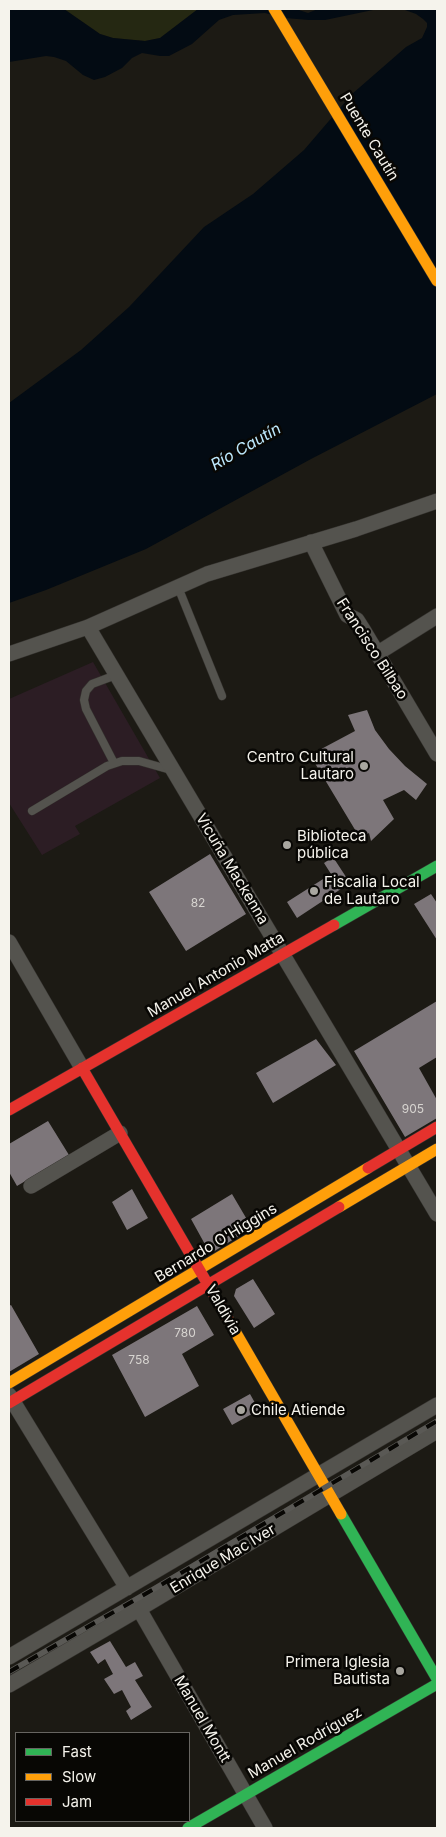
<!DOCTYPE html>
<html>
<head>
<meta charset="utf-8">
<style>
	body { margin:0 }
	#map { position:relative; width:446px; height:1837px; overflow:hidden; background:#1c1a14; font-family:Inter,sans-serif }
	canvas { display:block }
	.frame { position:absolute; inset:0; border:10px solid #f5f3ec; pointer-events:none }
	.legend { position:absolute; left:15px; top:1732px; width:175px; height:90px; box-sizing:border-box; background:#080704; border:1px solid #676561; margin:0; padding:6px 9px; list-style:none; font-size:15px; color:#f5f3ec }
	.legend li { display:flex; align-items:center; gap:10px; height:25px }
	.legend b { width:25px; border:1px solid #676561 }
</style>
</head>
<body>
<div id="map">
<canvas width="446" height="1837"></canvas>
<div class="frame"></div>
<ul class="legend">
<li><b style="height:6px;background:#30b455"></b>Fast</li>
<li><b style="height:6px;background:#ff9f0a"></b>Slow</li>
<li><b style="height:6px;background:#e5322d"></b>Jam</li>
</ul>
</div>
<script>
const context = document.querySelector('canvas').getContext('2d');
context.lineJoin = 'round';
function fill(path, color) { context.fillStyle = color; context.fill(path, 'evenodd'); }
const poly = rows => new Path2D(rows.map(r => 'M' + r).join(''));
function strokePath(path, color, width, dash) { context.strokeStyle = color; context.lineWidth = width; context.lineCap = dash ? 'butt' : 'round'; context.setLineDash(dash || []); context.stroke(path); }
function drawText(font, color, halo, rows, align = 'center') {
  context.font = font + ' Inter,sans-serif'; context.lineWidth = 5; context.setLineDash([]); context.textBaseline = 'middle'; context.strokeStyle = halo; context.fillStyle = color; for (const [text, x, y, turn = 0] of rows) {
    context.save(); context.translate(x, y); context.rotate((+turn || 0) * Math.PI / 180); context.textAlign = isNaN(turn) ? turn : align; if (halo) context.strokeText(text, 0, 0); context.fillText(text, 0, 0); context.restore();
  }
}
fill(poly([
	[93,662,160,778,75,826,80,834,42,855,9,803,9,699]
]), '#2c1d24');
fill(poly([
	[64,9,198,9,160,38,145,41,113,38,100,34]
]), '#252812');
fill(poly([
	[9,9,64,9,100,34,113,38,145,41,160,38,198,9,296,9,308,13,318,9,437,9,437,394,311,459,146,549,46,590,9,603,9,403,81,350,129,307,204,227,253,194,304,150,352,94,406,47,422,38,427,27,427,23,423,19,416,14,405,10,373,10,325,20,309,20,285,18,265,13,233,15,219,20,192,44,169,56,160,56,142,53,132,58,122,68,105,77,94,80,83,75,66,61,54,57,46,56,9,62]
]), '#030b13');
fill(poly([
	[367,710,375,730,389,749,405,766,427,784,416,800,404,790,383,800,394,819,371,841,369,833,360,838,310,755,355,731,348,715],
	[210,854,246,914,186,951,149,892],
	[333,857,350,883,297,918,287,902,331,874,324,863],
	[431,894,437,903,437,940,414,904],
	[437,1001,437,1057,419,1068,437,1100,437,1118,405,1137,354,1051],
	[316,1039,336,1065,273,1103,256,1073],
	[48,1121,69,1155,17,1186,9,1172,9,1144],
	[132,1189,148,1218,127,1230,112,1202],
	[232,1194,252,1228,213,1252,207,1248,191,1219],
	[253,1279,275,1314,254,1328,234,1296,236,1289],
	[11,1305,39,1354,9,1372,9,1306],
	[197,1306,214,1335,182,1354,199,1386,145,1417,112,1355],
	[250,1394,259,1410,232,1425,223,1409],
	[110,1641,126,1667,135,1662,143,1676,135,1680,152,1707,131,1720,126,1711,131,1707,122,1690,114,1694,104,1679,113,1674,105,1659,98,1664,90,1652]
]), '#7d767a');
const lane = poly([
	[178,587,222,696],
	[114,763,86,709,84,700,86,691,92,684,116,675],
	[32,811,107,766,122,761,139,761,171,770]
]);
const street = poly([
	[311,542,347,615,357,620,364,631,437,754],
	[88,627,437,1214],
	[378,653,437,616],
	[9,654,88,627,207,574,356,529,437,501],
	[9,942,82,1068],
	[31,1186,120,1133],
	[9,1395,127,1588],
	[139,1609,265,1828],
	[9,1657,437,1405],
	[9,1685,139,1609,437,1431]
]);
const fast = poly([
	[334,925,437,866],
	[341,1514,437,1679],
	[188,1828,437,1684]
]);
const slow = poly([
	[274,9,437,281],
	[339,1207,437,1149],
	[228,1319,341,1514],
	[9,1383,368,1168]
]);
const jam = poly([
	[82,1068,228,1319],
	[9,1110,334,925],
	[368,1168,437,1127],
	[9,1403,339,1207]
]);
strokePath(lane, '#35332f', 9);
strokePath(street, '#35332f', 16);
strokePath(fast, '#35332f', 12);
strokePath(slow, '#35332f', 12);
strokePath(jam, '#35332f', 12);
strokePath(lane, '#54534e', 8);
strokePath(street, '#54534e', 15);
strokePath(fast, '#30b455', 11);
strokePath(slow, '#ff9f0a', 11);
strokePath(jam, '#e5322d', 11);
const rail = poly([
	[9,1672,154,1589,437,1421]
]);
strokePath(rail, '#5a5955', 5.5);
strokePath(rail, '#080704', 4, [11]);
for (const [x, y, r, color] of [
	[364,766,5,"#a9a7a0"],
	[287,845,5,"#a9a7a0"],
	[314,891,5,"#a9a7a0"],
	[241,1410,5,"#a9a7a0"],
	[400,1671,5,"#a9a7a0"]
]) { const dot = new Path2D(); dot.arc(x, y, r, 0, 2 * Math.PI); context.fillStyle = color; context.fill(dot); strokePath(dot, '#080704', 2); }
drawText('12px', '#d7d4d0', null, [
	["82",198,903],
	["905",413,1109],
	["780",185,1333],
	["758",139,1360]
]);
drawText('15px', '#f5f3ec', '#080704', [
	["Puente Cautín",369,137,59],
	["Francisco Bilbao",372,649,57],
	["Vicuña Mackenna",232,869,59],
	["Manuel Antonio Matta",216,975,-30],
	["Bernardo O'Higgins",216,1243,-31],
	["Valdivia",223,1310,60],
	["Enrique Mac Iver",223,1559,-31],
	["Manuel Montt",202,1719,60],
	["Manuel Rodríguez",305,1743,-30]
]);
drawText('15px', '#f5f3ec', '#080704', [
	["Centro Cultural",354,757,"right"],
	["Lautaro",354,774,"right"],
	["Biblioteca",297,836],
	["pública",297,853],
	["Fiscalia Local",324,882],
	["de Lautaro",324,899],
	["Chile Atiende",251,1410],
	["Primera Iglesia",390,1662,"right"],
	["Bautista",390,1679,"right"]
], 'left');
drawText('italic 16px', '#bee9fd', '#080704', [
	["Río Cautín",246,447,-30]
]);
</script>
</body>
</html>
